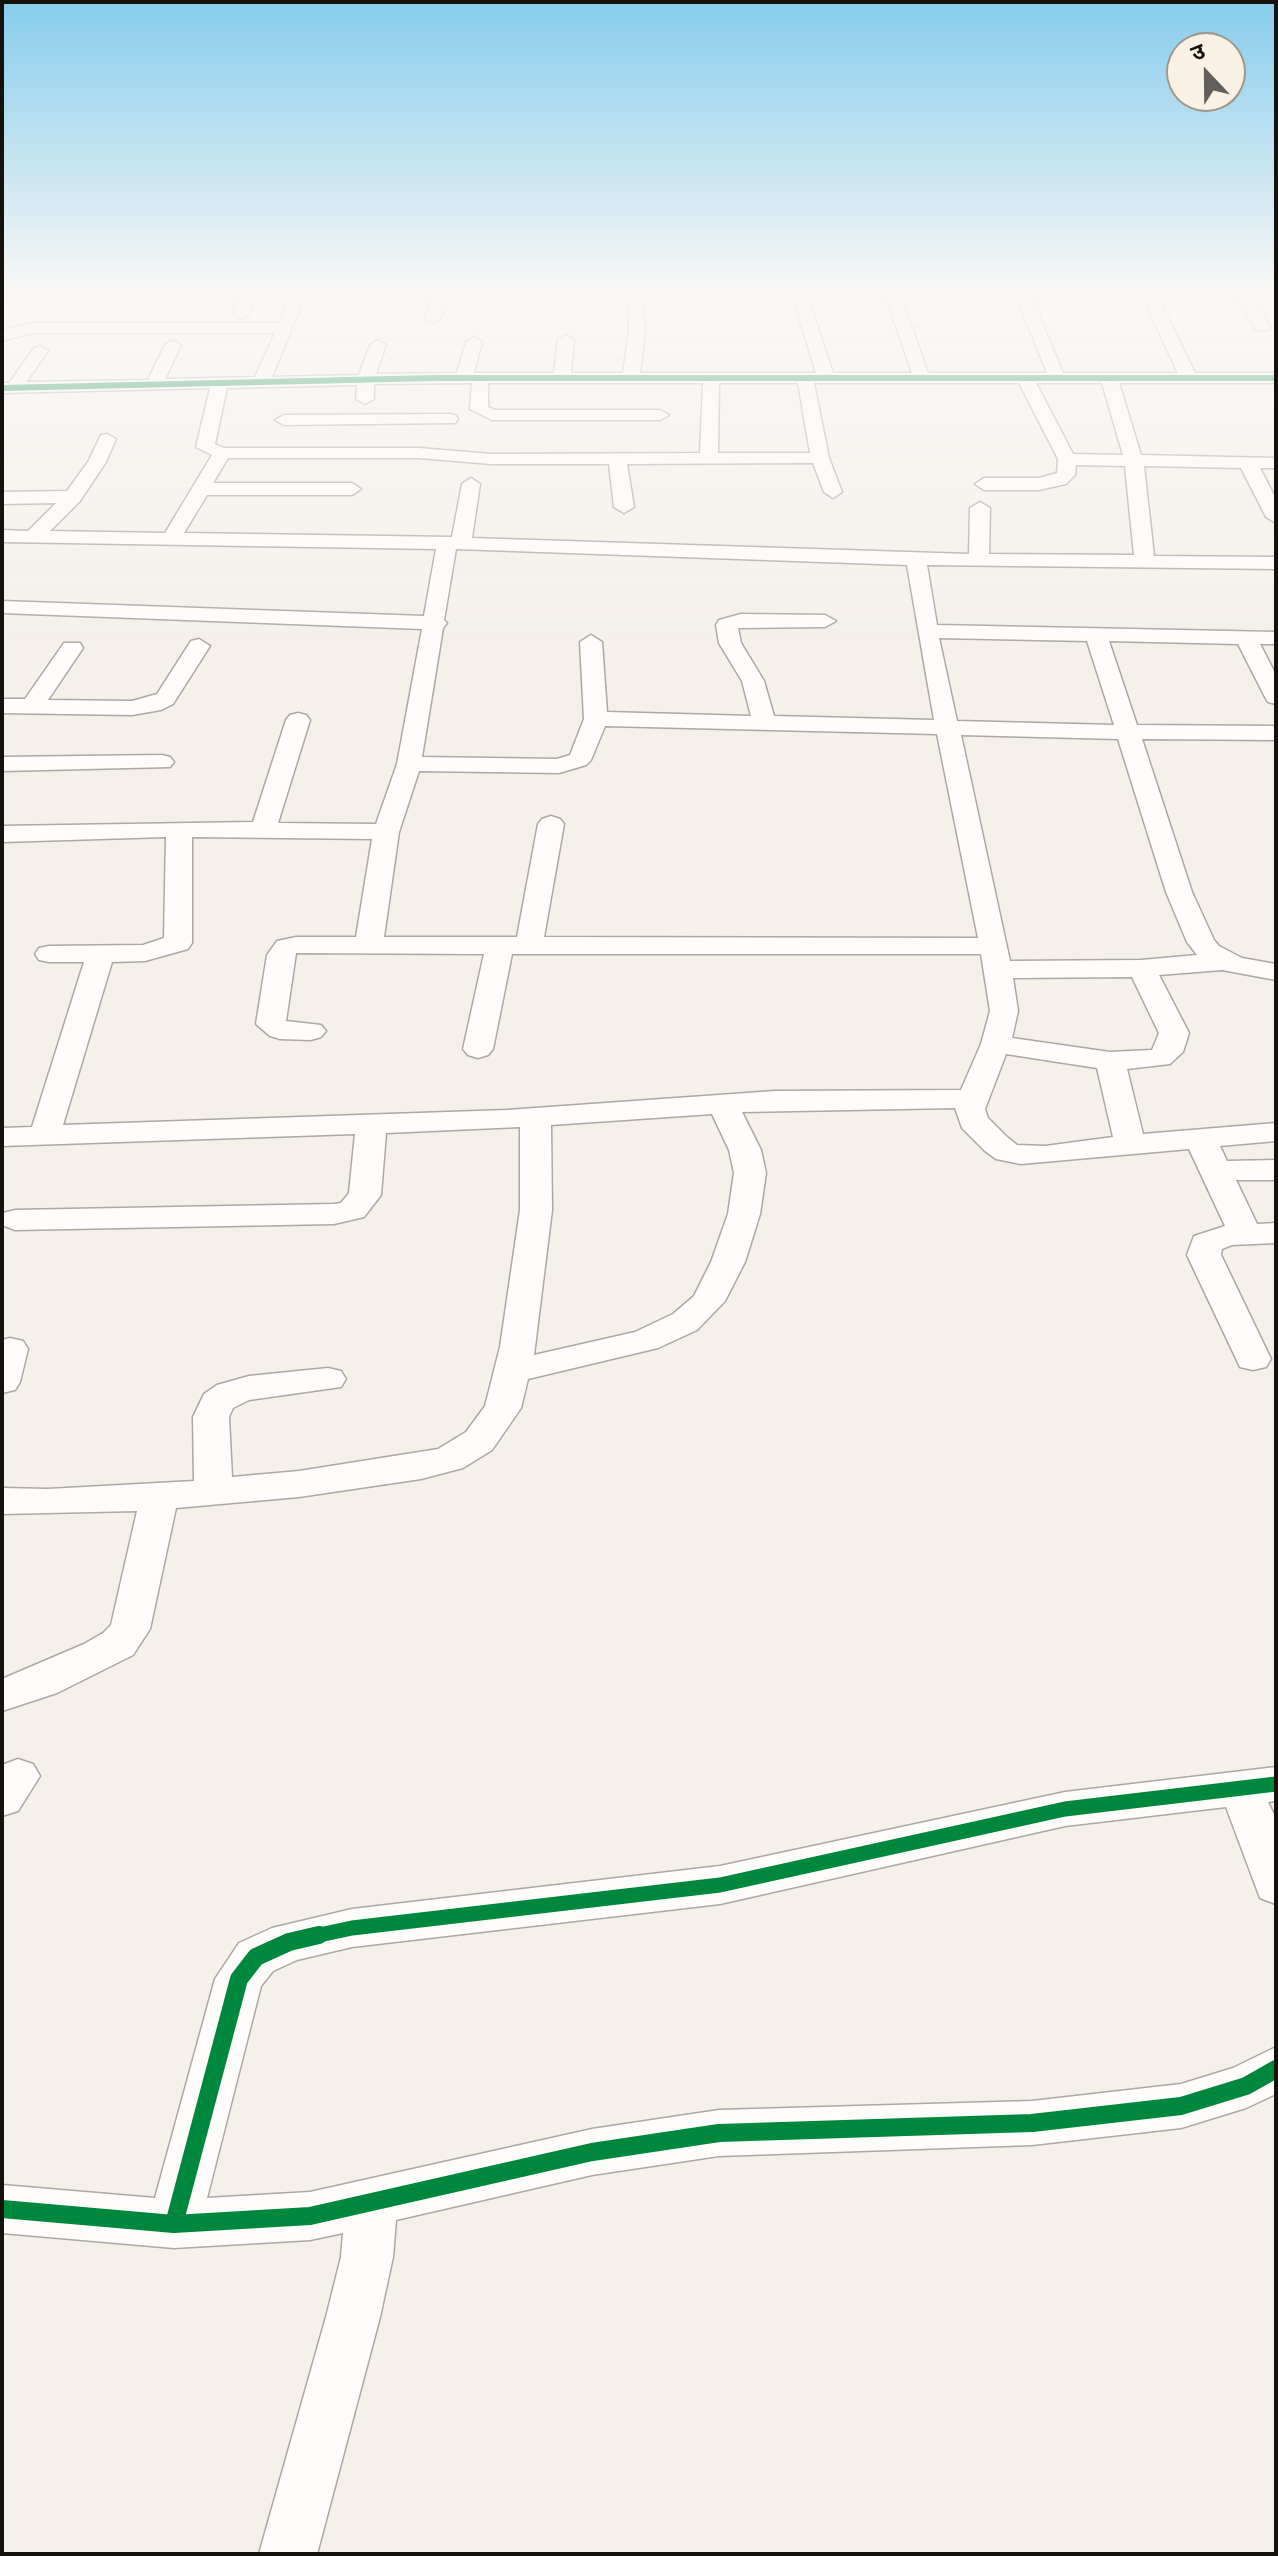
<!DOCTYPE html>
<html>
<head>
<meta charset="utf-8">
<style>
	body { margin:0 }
	#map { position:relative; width:1278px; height:2556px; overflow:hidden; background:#f5f0ea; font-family:"Titillium Web","Noto Sans Devanagari",sans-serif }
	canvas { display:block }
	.frame { position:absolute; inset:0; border:4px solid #15120e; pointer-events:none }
	.north { position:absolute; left:1166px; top:32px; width:80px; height:80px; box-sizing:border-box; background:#faf1e5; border:2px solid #9e988f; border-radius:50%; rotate:338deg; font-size:22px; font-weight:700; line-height:32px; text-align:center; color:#15120e }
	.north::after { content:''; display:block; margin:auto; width:28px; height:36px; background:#63605b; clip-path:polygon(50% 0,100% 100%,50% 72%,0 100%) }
</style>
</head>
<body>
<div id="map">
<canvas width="1278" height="2556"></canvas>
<div class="frame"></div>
<div class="north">उ</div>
</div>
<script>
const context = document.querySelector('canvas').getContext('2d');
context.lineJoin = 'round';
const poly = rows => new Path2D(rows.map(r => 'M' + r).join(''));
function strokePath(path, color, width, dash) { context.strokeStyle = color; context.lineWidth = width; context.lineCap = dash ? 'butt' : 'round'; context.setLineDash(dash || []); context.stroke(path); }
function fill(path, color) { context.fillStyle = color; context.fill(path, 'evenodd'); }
const minor = poly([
	[2,291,188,291,181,295,2,297,2,291],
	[241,291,256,291,249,314,241,319,233,314,241,291],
	[292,291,307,291,272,377,359,375,370,345,378,340,386,345,376,374,457,373,466,342,474,337,482,342,474,373,554,373,558,340,566,335,574,340,571,373,623,373,629,331,628,291,642,291,645,331,640,373,816,373,791,291,806,291,833,373,912,373,884,291,899,291,928,373,1047,373,1014,291,1029,291,1063,373,1178,373,1140,291,1155,291,1195,373,1276,373,1276,383,1119,383,1141,455,1276,458,1276,468,1260,468,1276,499,1276,523,1266,517,1241,468,1144,466,1154,556,1276,557,1276,569,927,565,937,625,1276,632,1276,644,1260,644,1276,675,1276,704,1268,702,1265,697,1238,644,1109,641,1137,725,1276,726,1276,740,1142,739,1192,892,1214,940,1219,946,1242,958,1276,964,1276,980,1222,970,1159,975,1189,1033,1183,1052,1170,1064,1127,1069,1143,1134,1276,1123,1276,1141,1220,1146,1227,1161,1276,1160,1276,1180,1236,1180,1257,1224,1276,1223,1276,1243,1232,1245,1222,1249,1221,1255,1271,1359,1266,1367,1253,1370,1240,1367,1187,1255,1194,1236,1225,1226,1189,1149,1021,1164,996,1159,985,1151,962,1128,955,1108,742,1112,761,1150,766,1173,760,1214,745,1262,725,1301,697,1330,658,1348,528,1379,521,1408,492,1450,463,1468,421,1479,299,1497,176,1508,150,1629,133,1655,57,1693,2,1711,2,1679,84,1644,103,1633,111,1625,137,1511,2,1514,2,1488,48,1489,194,1481,193,1417,204,1394,217,1385,249,1376,328,1368,341,1371,346,1379,341,1387,249,1400,233,1408,229,1417,232,1477,299,1471,438,1449,466,1432,485,1406,500,1347,520,1210,520,1127,386,1133,381,1195,364,1217,334,1224,15,1230,2,1225,3,1213,15,1210,334,1204,341,1203,349,1193,355,1134,2,1146,2,1128,32,1127,84,962,49,962,39,960,35,954,39,948,49,946,143,945,164,938,166,837,2,842,2,826,253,822,286,720,290,715,298,713,306,715,310,720,278,823,376,824,397,764,422,629,2,613,2,601,424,616,436,549,2,542,2,530,28,531,56,503,2,504,2,492,67,491,88,462,101,435,107,434,116,439,106,462,80,501,50,531,165,533,212,455,196,447,210,388,2,393,2,383,9,383,34,348,40,346,48,351,26,382,148,380,165,345,173,340,181,345,165,379,255,377,275,333,33,333,2,341,2,330,33,323,279,323,292,291],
	[472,383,470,409,492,420,660,420,669,415,660,410,495,410,488,407,488,383,703,383,700,453,491,454,419,448,224,448,215,444,227,388,357,385,356,399,365,404,374,399,374,384,472,383],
	[719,383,798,383,810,453,718,453,719,383],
	[814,383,1019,383,1058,459,1057,473,1039,478,984,478,975,484,984,490,1039,490,1066,484,1075,475,1076,465,1125,466,1134,555,989,554,990,508,980,502,970,508,969,554,472,538,480,484,471,478,462,484,452,537,184,533,207,495,352,495,361,489,352,483,213,483,228,458,419,458,491,464,609,464,614,507,624,513,634,507,627,464,813,463,824,492,833,498,842,492,829,458,814,383],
	[1036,383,1102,383,1123,455,1073,454,1036,383],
	[456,549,907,565,934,720,774,716,764,681,741,643,738,628,825,627,836,621,825,615,741,614,719,620,716,625,719,643,742,681,751,716,607,712,602,642,591,635,580,642,584,719,570,755,557,759,422,757,443,628,447,623,444,620,456,549],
	[939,638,1087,641,1114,725,957,721,939,638],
	[605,726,937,734,978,938,544,937,564,824,560,819,551,816,542,819,538,824,517,937,384,937,399,832,419,771,559,773,586,765,591,760,605,726],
	[961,735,1118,739,1166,892,1187,942,1197,955,1141,960,1010,961,961,735],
	[192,837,372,839,356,937,296,937,277,941,267,955,256,1024,270,1036,280,1039,311,1040,321,1037,326,1031,321,1025,286,1021,296,953,484,954,463,1049,468,1055,478,1058,488,1055,493,1049,512,954,981,954,990,1011,981,1044,961,1090,775,1091,507,1110,63,1125,112,962,145,961,188,949,192,943,192,837],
	[1132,977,1159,1033,1152,1050,1110,1052,1012,1038,1018,1011,1013,978,1132,977],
	[1006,1054,1097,1068,1113,1137,1045,1146,1017,1145,1007,1137,988,1118,985,1109,1006,1054],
	[712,1114,729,1150,734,1173,728,1214,711,1262,694,1296,673,1314,635,1332,534,1355,552,1210,551,1125,712,1114],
	[435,291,450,291,441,318,433,323,425,318,435,291],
	[1233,291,1248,291,1270,327,1268,330,1256,330,1233,291],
	[449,414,455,415,458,419,455,423,284,425,275,420,284,415,449,414],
	[199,639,210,646,173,704,161,710,132,715,2,713,2,699,25,699,64,643,80,643,83,648,48,700,132,701,157,694,191,641,199,639],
	[162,755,170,757,174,762,170,767,2,771,2,757,162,755],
	[10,1338,23,1341,28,1349,20,1382,15,1390,2,1393,2,1340,10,1338],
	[18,1759,33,1764,40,1776,18,1811,2,1816,2,1765,18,1759],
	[1276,1767,1276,1801,1268,1802,1276,1819,1276,1904,1260,1898,1226,1807,1065,1826,720,1904,352,1947,297,1960,273,1971,261,1986,207,2198,310,2192,592,2129,719,2110,1032,2101,1181,2084,1233,2068,1276,2047,1276,2094,1246,2108,1181,2128,1032,2145,719,2156,592,2175,396,2220,393,2257,380,2317,317,2554,259,2554,326,2317,341,2257,343,2233,310,2240,174,2248,2,2233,2,2185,155,2198,215,1979,239,1943,272,1928,352,1909,720,1866,1065,1792,1276,1767]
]);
strokePath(minor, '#aca8a4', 3);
fill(minor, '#fefdfc');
strokePath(poly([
	[2,388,435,378,1276,378]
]), '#00873e', 6);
strokePath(poly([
	[310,1937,352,1928,720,1885,1065,1809,1276,1784]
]), '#00873e', 15);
strokePath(poly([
	[2,2209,174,2224,310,2216,592,2152,719,2133,1032,2123,1181,2106,1246,2086,1276,2069],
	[174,2224,239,1979,256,1957,289,1942,319,1935]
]), '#00873e', 18);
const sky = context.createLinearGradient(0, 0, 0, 649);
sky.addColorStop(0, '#86ccec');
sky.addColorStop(0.45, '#faf8f6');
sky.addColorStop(1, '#faf8f600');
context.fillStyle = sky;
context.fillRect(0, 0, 1278, 649);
</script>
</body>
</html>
